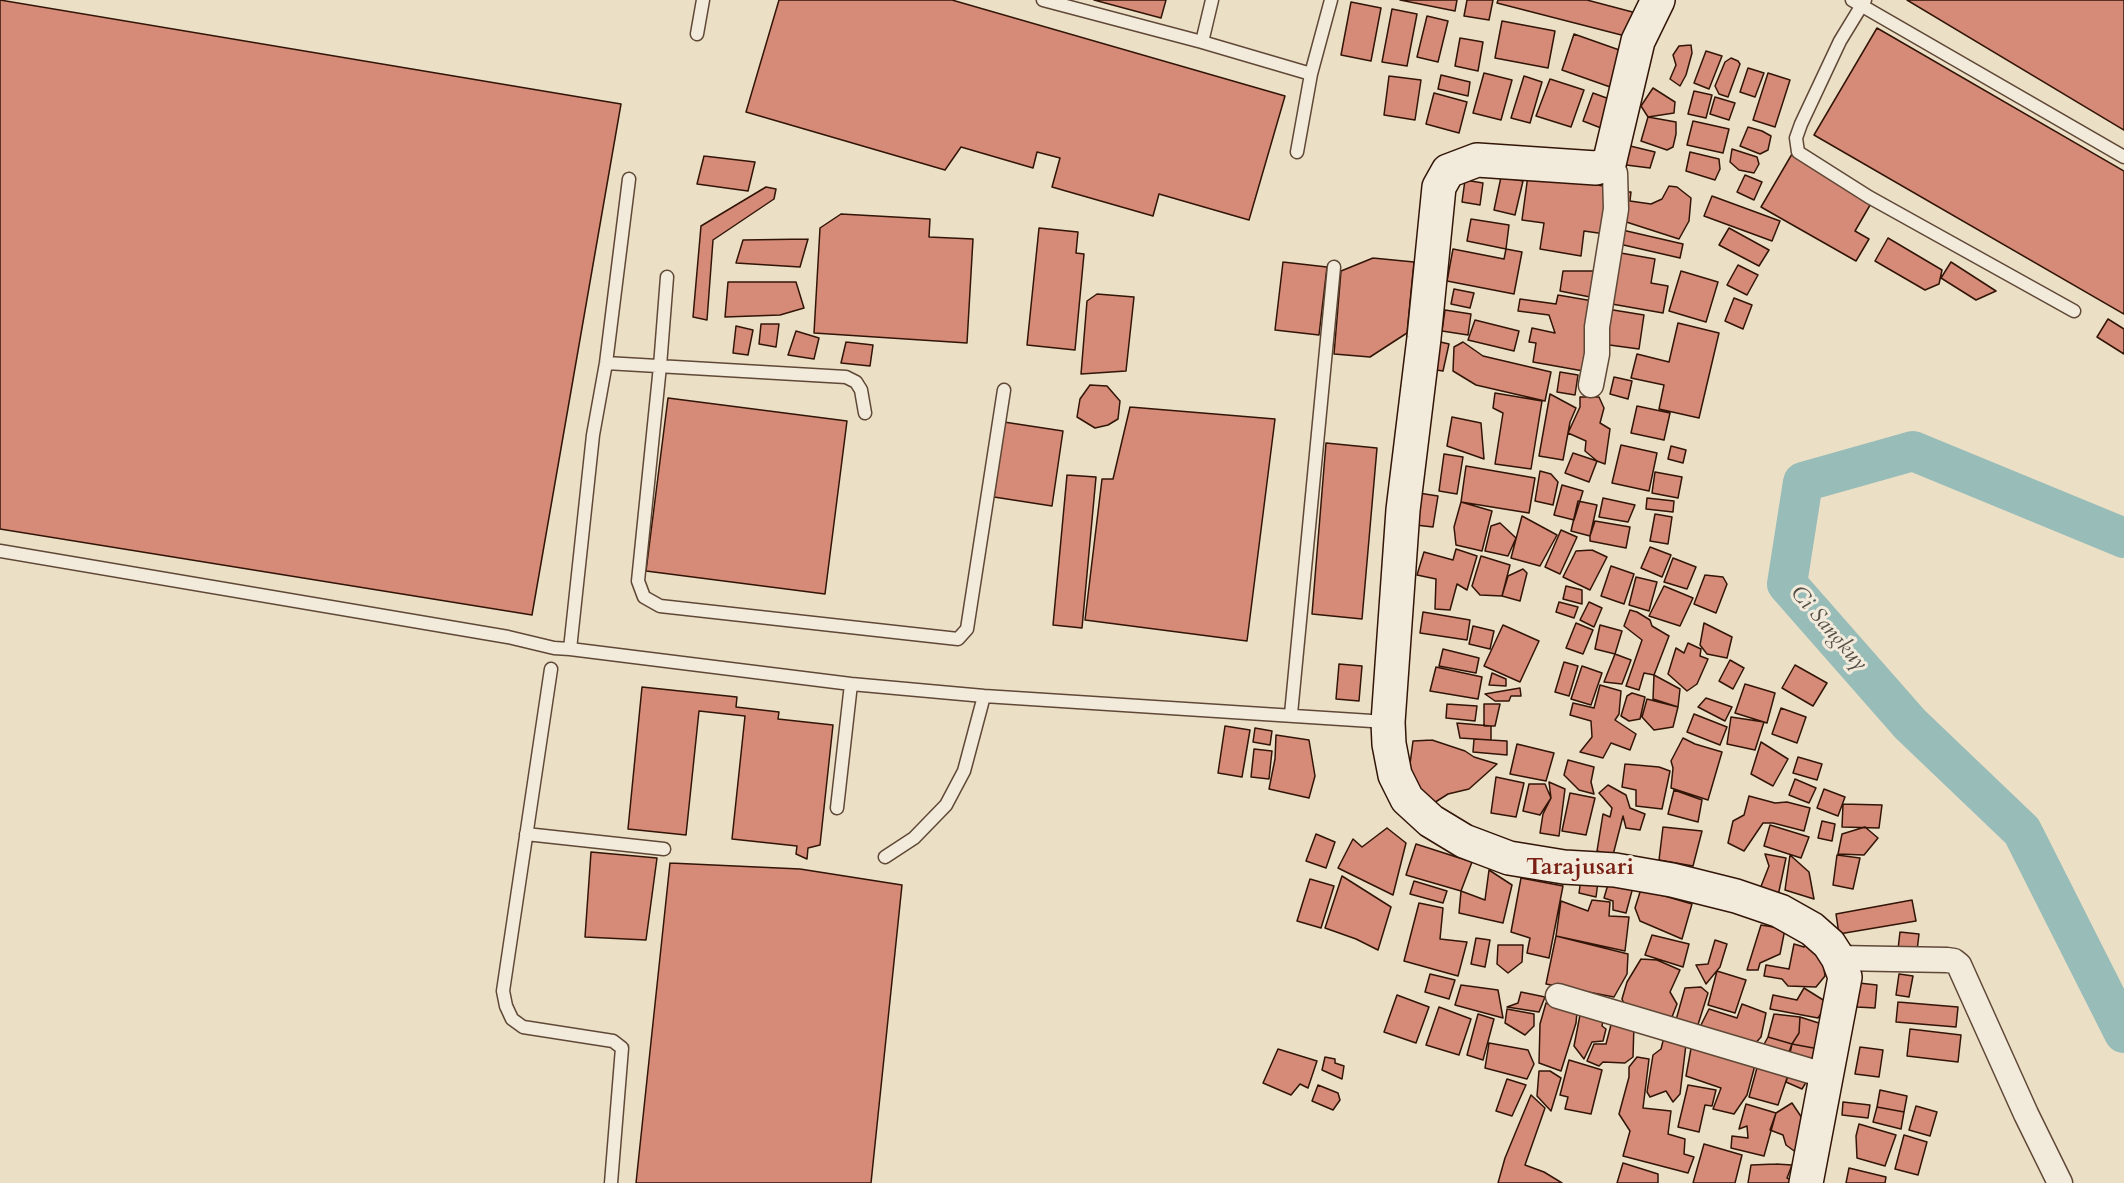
<!DOCTYPE html>
<html>
<head>
<meta charset="utf-8">
<style>
	body { margin:0 }
	canvas { display:block; background:#ebdfc6 }
</style>
</head>
<body>
<canvas width="2124" height="1183"></canvas>
<script>
const context = document.querySelector('canvas').getContext('2d');
context.lineJoin = 'round';
const poly = rows => new Path2D(rows.map(r => 'M' + r).join(''));
function strokePath(path, color, width, dash) { context.strokeStyle = color; context.lineWidth = width; context.lineCap = dash ? 'butt' : 'round'; context.setLineDash(dash || []); context.stroke(path); }
function fill(path, color) { context.fillStyle = color; context.fill(path, 'evenodd'); }
function drawText(font, color, halo, rows, align = 'center') {
  context.font = font + ' Cardo,serif'; context.lineWidth = 6; context.setLineDash([]); context.textBaseline = 'middle'; context.strokeStyle = halo; context.fillStyle = color; for (const [text, x, y, turn = 0] of rows) {
    context.save(); context.translate(x, y); context.rotate((+turn || 0) * Math.PI / 180); context.textAlign = isNaN(turn) ? turn : align; if (halo) context.strokeText(text, 0, 0); context.fillText(text, 0, 0); context.restore();
  }
}
strokePath(poly([
	[2124,538,1913,451,1803,482,1787,584,1910,724,2022,831,2124,1033]
]), '#98bcb8', 40);
const building = poly([
	[0,0,621,104,532,615,0,529,0,0],
	[779,0,952,0,1285,96,1249,220,1159,194,1153,216,1052,187,1060,158,1037,152,1033,168,961,147,945,170,746,112,779,0],
	[1094,0,1166,0,1161,18,1094,0],
	[1400,0,1457,0,1455,11,1400,0],
	[1467,0,1493,0,1489,20,1464,16,1467,0],
	[1498,0,1587,0,1640,14,1633,38,1497,3,1498,0],
	[1907,0,2124,0,2124,130,1907,0],
	[1351,2,1381,8,1371,61,1341,55,1351,2],
	[1392,9,1417,14,1407,66,1382,62,1392,9],
	[1427,16,1448,21,1438,62,1417,57,1427,16],
	[1502,21,1555,31,1548,68,1495,58,1502,21],
	[1877,28,2124,171,2124,314,1814,135,1877,28],
	[1574,34,1625,52,1613,88,1562,70,1574,34],
	[1460,38,1483,42,1478,71,1455,66,1460,38],
	[1691,45,1692,53,1686,75,1680,86,1670,79,1676,65,1673,55,1679,46,1691,45],
	[1706,51,1722,56,1709,89,1694,83,1706,51],
	[1731,58,1738,61,1740,64,1728,97,1719,94,1715,86,1725,62,1731,58],
	[1748,68,1764,73,1755,97,1740,92,1748,68],
	[1484,73,1512,80,1501,120,1473,113,1484,73],
	[1768,73,1790,80,1775,127,1753,120,1768,73],
	[1441,75,1470,82,1468,96,1438,89,1441,75],
	[1389,76,1421,80,1415,120,1384,115,1389,76],
	[1524,76,1542,82,1530,123,1511,118,1524,76],
	[1550,79,1584,90,1571,127,1536,116,1550,79],
	[1653,88,1675,102,1674,113,1648,117,1641,106,1653,88],
	[1694,91,1712,95,1706,118,1688,114,1694,91],
	[1434,93,1467,102,1459,133,1426,124,1434,93],
	[1593,93,1612,100,1601,128,1583,121,1593,93],
	[1715,97,1735,103,1729,120,1710,114,1715,97],
	[1648,117,1676,122,1676,134,1673,147,1667,150,1641,141,1648,117],
	[1693,121,1729,129,1723,153,1687,145,1693,121],
	[1748,127,1762,131,1771,136,1768,150,1760,154,1740,146,1748,127],
	[1622,144,1655,152,1650,168,1618,164,1622,144],
	[1732,149,1757,157,1759,164,1754,173,1739,170,1730,162,1732,149],
	[1690,152,1719,159,1720,169,1715,180,1686,171,1690,152],
	[1792,154,1873,200,1855,231,1869,239,1856,261,1761,207,1792,154],
	[704,156,755,162,748,191,697,184,704,156],
	[1528,175,1611,187,1605,234,1584,231,1581,256,1540,249,1544,223,1522,220,1528,175],
	[1745,175,1762,182,1754,200,1737,192,1745,175],
	[1501,177,1523,181,1515,215,1494,210,1501,177],
	[1465,180,1483,183,1480,205,1462,202,1465,180],
	[1669,186,1677,187,1691,198,1689,221,1679,239,1617,219,1620,192,1631,192,1630,201,1651,204,1662,199,1669,186],
	[766,187,776,189,774,199,713,240,707,320,693,317,701,226,766,187],
	[1712,196,1780,221,1772,241,1704,216,1712,196],
	[841,214,930,219,929,237,973,239,967,343,814,333,820,228,841,214],
	[1471,219,1509,225,1506,249,1467,241,1471,219],
	[1039,228,1078,232,1076,253,1084,254,1075,350,1027,345,1039,228],
	[1729,228,1769,250,1759,266,1719,245,1729,228],
	[1618,229,1683,244,1680,258,1615,243,1618,229],
	[1888,238,1942,270,1939,284,1925,290,1875,261,1888,238],
	[808,239,800,267,736,263,743,240,808,239],
	[1453,249,1504,259,1506,249,1522,252,1514,294,1447,281,1453,249],
	[1615,252,1655,259,1651,283,1668,286,1663,313,1606,303,1615,252],
	[1373,258,1414,262,1407,333,1370,357,1334,354,1341,271,1373,258],
	[1283,262,1327,267,1319,335,1275,330,1283,262],
	[1951,262,1996,291,1976,300,1941,278,1951,262],
	[1738,265,1758,275,1747,295,1727,285,1738,265],
	[1563,271,1594,271,1590,297,1560,291,1563,271],
	[1681,271,1718,282,1706,322,1669,311,1681,271],
	[728,282,796,282,804,308,780,315,725,317,728,282],
	[1454,289,1474,293,1470,308,1451,304,1454,289],
	[1097,294,1134,297,1126,371,1081,374,1087,301,1097,294],
	[1558,295,1593,301,1589,372,1533,362,1536,343,1529,342,1532,328,1555,333,1549,315,1518,311,1520,299,1556,304,1558,295],
	[1734,298,1752,305,1743,329,1725,321,1734,298],
	[1607,309,1644,315,1639,349,1602,344,1607,309],
	[1445,310,1471,314,1468,335,1442,331,1445,310],
	[2108,319,2124,329,2124,354,2097,337,2108,319],
	[1475,320,1519,331,1514,351,1468,340,1475,320],
	[1678,323,1719,333,1699,418,1659,409,1664,385,1631,378,1637,354,1669,362,1678,323],
	[761,324,779,324,776,347,759,344,761,324],
	[736,326,753,330,748,355,733,353,736,326],
	[796,331,819,338,814,359,788,355,796,331],
	[1436,341,1449,344,1443,371,1430,369,1436,341],
	[846,342,873,345,870,366,841,363,846,342],
	[1463,342,1483,356,1551,372,1545,401,1476,385,1453,371,1454,347,1463,342],
	[1560,372,1578,375,1575,395,1557,392,1560,372],
	[1614,377,1632,381,1628,399,1610,394,1614,377],
	[1090,385,1107,386,1120,401,1118,419,1108,425,1095,428,1077,417,1080,399,1090,385],
	[1495,393,1542,401,1531,469,1495,464,1503,413,1493,408,1495,393],
	[1550,394,1576,408,1570,422,1563,460,1539,456,1550,394],
	[1580,397,1599,397,1604,408,1600,423,1610,429,1605,464,1597,461,1585,451,1586,441,1568,433,1580,407,1580,397],
	[668,398,847,421,825,594,646,571,668,398],
	[1637,406,1670,413,1664,440,1631,433,1637,406],
	[1130,407,1275,419,1247,641,1085,620,1102,479,1113,479,1130,407],
	[1452,417,1481,423,1484,459,1447,446,1452,417],
	[1004,422,1063,431,1052,506,994,497,1004,422],
	[1326,443,1377,448,1362,619,1312,614,1326,443],
	[1621,445,1657,453,1649,491,1612,483,1621,445],
	[1671,446,1686,450,1683,463,1668,459,1671,446],
	[1573,453,1597,461,1589,482,1565,473,1573,453],
	[1444,454,1463,457,1457,494,1439,491,1444,454],
	[1466,466,1535,478,1529,513,1461,502,1466,466],
	[1540,471,1551,474,1558,482,1553,505,1535,501,1540,471],
	[1655,472,1682,477,1678,498,1652,493,1655,472],
	[1067,475,1096,477,1082,628,1053,625,1067,475],
	[1562,485,1583,491,1574,520,1554,515,1562,485],
	[1412,492,1438,496,1433,527,1407,524,1412,492],
	[1603,498,1635,505,1628,522,1599,517,1603,498],
	[1647,498,1674,501,1673,512,1646,509,1647,498],
	[1578,501,1597,505,1590,536,1571,531,1578,501],
	[1461,502,1492,511,1482,551,1456,545,1454,527,1461,502],
	[1655,514,1672,517,1668,544,1650,541,1655,514],
	[1522,516,1557,535,1540,566,1511,558,1522,516],
	[1595,521,1630,527,1626,548,1590,541,1590,536,1595,521],
	[1500,523,1516,538,1508,556,1485,551,1491,526,1500,523],
	[1561,530,1577,537,1560,574,1545,567,1561,530],
	[1650,547,1671,555,1662,577,1641,568,1650,547],
	[1456,549,1477,556,1467,590,1457,584,1450,610,1435,609,1436,579,1417,575,1424,552,1453,560,1456,549],
	[1592,550,1607,557,1590,590,1563,577,1576,551,1592,550],
	[1481,556,1510,565,1502,596,1480,595,1472,586,1481,556],
	[1673,558,1696,567,1687,589,1664,582,1673,558],
	[1611,566,1634,574,1624,604,1601,596,1611,566],
	[1523,569,1527,573,1520,601,1502,596,1508,576,1523,569],
	[1705,575,1723,577,1727,584,1716,613,1694,604,1705,575],
	[1636,577,1657,582,1649,611,1629,605,1636,577],
	[1566,586,1582,590,1582,604,1563,599,1566,586],
	[1664,586,1693,598,1680,626,1649,616,1664,586],
	[1559,602,1578,607,1574,618,1556,612,1559,602],
	[1589,602,1602,608,1594,627,1580,620,1589,602],
	[1630,610,1637,612,1650,620,1652,626,1669,636,1654,675,1644,673,1639,690,1626,686,1642,640,1624,626,1630,610],
	[1423,612,1470,620,1467,640,1420,633,1423,612],
	[1576,623,1593,630,1583,654,1566,648,1576,623],
	[1704,623,1732,637,1727,658,1707,654,1700,645,1704,623],
	[1503,625,1539,641,1520,682,1484,666,1503,625],
	[1600,625,1622,631,1615,654,1595,649,1600,625],
	[1473,626,1494,631,1490,649,1469,644,1473,626],
	[1688,643,1701,649,1700,656,1708,659,1697,684,1687,691,1668,674,1676,648,1684,653,1688,643],
	[1443,649,1479,658,1476,673,1439,666,1443,649],
	[1615,654,1631,660,1622,684,1604,682,1615,654],
	[1730,660,1744,668,1733,689,1719,681,1730,660],
	[1564,662,1578,666,1569,696,1555,692,1564,662],
	[1339,664,1362,666,1359,701,1336,699,1339,664],
	[1795,665,1827,683,1813,706,1782,688,1795,665],
	[1582,666,1602,673,1591,705,1571,699,1582,666],
	[1436,667,1482,677,1478,699,1430,691,1436,667],
	[1492,673,1506,679,1506,686,1489,685,1492,673],
	[1654,675,1680,689,1678,707,1653,699,1654,675],
	[1745,684,1775,693,1767,723,1735,713,1745,684],
	[1600,685,1621,691,1619,714,1615,720,1636,734,1630,750,1611,743,1603,758,1580,752,1592,737,1591,721,1570,715,1573,703,1594,708,1600,685],
	[642,687,737,697,736,707,779,712,778,719,833,725,820,845,808,848,807,859,796,854,797,846,732,839,745,716,699,711,686,835,628,829,642,687],
	[1520,688,1521,696,1511,696,1509,701,1495,701,1485,694,1520,688],
	[1632,693,1645,697,1640,719,1629,721,1621,716,1627,696,1632,693],
	[1706,698,1732,707,1725,721,1698,707,1706,698],
	[1647,699,1678,707,1673,727,1654,730,1642,717,1647,699],
	[1447,704,1477,706,1475,721,1446,718,1447,704],
	[1484,704,1500,704,1495,726,1484,726,1484,704],
	[1781,708,1806,717,1797,743,1772,734,1781,708],
	[1694,714,1727,727,1720,745,1687,732,1694,714],
	[1731,717,1764,722,1755,750,1727,744,1731,717],
	[1457,723,1491,726,1491,740,1460,738,1457,723],
	[1225,726,1250,730,1242,777,1218,773,1225,726],
	[1255,728,1272,731,1270,745,1253,742,1255,728],
	[1276,735,1309,740,1315,776,1309,798,1269,789,1275,759,1276,735],
	[1683,738,1695,744,1722,752,1708,800,1671,788,1673,768,1671,761,1683,738],
	[1474,739,1507,741,1507,755,1473,752,1474,739],
	[1432,740,1465,751,1474,757,1497,764,1469,789,1448,794,1426,808,1408,779,1413,741,1432,740],
	[1761,742,1788,759,1773,786,1751,774,1761,742],
	[1517,744,1554,753,1546,781,1510,774,1517,744],
	[1254,749,1272,751,1269,779,1251,777,1254,749],
	[1798,757,1822,764,1817,780,1793,773,1798,757],
	[1568,760,1594,767,1591,782,1594,794,1579,790,1564,775,1568,760],
	[1625,764,1659,767,1670,771,1662,809,1636,806,1636,790,1622,787,1625,764],
	[1496,777,1524,783,1516,817,1491,813,1496,777],
	[1795,779,1816,788,1809,803,1789,795,1795,779],
	[1549,782,1565,789,1559,836,1540,833,1543,814,1551,798,1549,782],
	[1529,784,1545,784,1551,798,1540,815,1523,811,1529,784],
	[1608,785,1626,795,1630,808,1645,814,1640,830,1626,828,1623,816,1613,855,1597,851,1603,814,1610,817,1612,808,1599,793,1608,785],
	[1824,789,1845,797,1838,816,1817,808,1824,789],
	[1674,790,1702,800,1698,822,1668,814,1674,790],
	[1570,793,1595,798,1586,835,1562,831,1570,793],
	[1749,796,1775,803,1787,802,1810,808,1804,831,1773,823,1763,823,1744,851,1728,843,1733,821,1744,815,1749,796],
	[1843,804,1882,805,1879,828,1842,827,1843,804],
	[1822,821,1835,824,1832,841,1818,838,1822,821],
	[1770,825,1809,837,1801,858,1764,846,1770,825],
	[1663,827,1702,831,1693,866,1659,860,1663,827],
	[1865,827,1878,838,1864,855,1838,854,1842,834,1865,827],
	[1387,828,1406,843,1393,895,1338,868,1353,839,1362,847,1387,828],
	[1316,834,1335,842,1326,868,1306,861,1316,834],
	[1416,844,1472,862,1461,891,1406,875,1416,844],
	[591,852,657,858,646,940,585,937,591,852],
	[1765,854,1786,858,1778,896,1760,889,1769,866,1765,854],
	[1790,855,1809,872,1814,899,1785,890,1790,855],
	[1837,855,1860,858,1853,889,1833,885,1837,855],
	[670,863,800,869,902,885,871,1183,636,1183,670,863],
	[1489,870,1512,885,1503,923,1459,913,1461,891,1485,900,1489,870],
	[1342,876,1391,907,1378,950,1356,939,1325,928,1342,876],
	[1521,878,1563,886,1549,958,1527,953,1530,938,1511,932,1521,878],
	[1310,879,1334,886,1321,928,1297,921,1310,879],
	[1581,879,1598,882,1596,897,1579,893,1581,879],
	[1414,881,1447,891,1443,903,1410,894,1414,881],
	[1609,881,1633,887,1626,913,1613,910,1613,901,1604,898,1609,881],
	[1641,889,1692,904,1682,939,1640,921,1635,908,1641,889],
	[1592,900,1610,902,1609,916,1629,917,1625,951,1556,936,1561,901,1588,911,1592,900],
	[1912,900,1916,921,1839,934,1836,914,1912,900],
	[1419,903,1443,908,1440,939,1467,942,1458,976,1404,961,1419,903],
	[1761,925,1785,929,1780,954,1760,963,1758,970,1747,970,1761,925],
	[1900,932,1919,934,1917,951,1898,949,1900,932],
	[1652,935,1689,944,1683,967,1645,955,1652,935],
	[1556,936,1628,954,1627,974,1614,997,1546,984,1556,936],
	[1476,938,1490,940,1485,967,1471,964,1476,938],
	[1715,940,1727,944,1720,967,1706,984,1696,965,1708,964,1715,940],
	[1808,943,1831,959,1824,969,1825,976,1816,987,1788,986,1782,979,1764,976,1766,965,1789,969,1794,944,1804,947,1808,943],
	[1498,945,1523,945,1522,962,1508,973,1497,964,1498,945],
	[1641,959,1657,960,1680,970,1670,992,1677,1004,1672,1017,1627,1011,1622,999,1627,982,1641,959],
	[1717,971,1746,980,1735,1013,1708,1005,1717,971],
	[1430,974,1455,980,1449,999,1425,992,1430,974],
	[1899,974,1913,976,1909,997,1896,995,1899,974],
	[1859,983,1877,985,1875,1008,1857,1007,1859,983],
	[1461,985,1498,990,1503,1018,1455,1005,1461,985],
	[1701,987,1708,993,1695,1034,1674,1027,1685,988,1701,987],
	[1804,988,1828,1003,1818,1018,1770,1009,1773,995,1797,1000,1804,988],
	[1521,992,1545,997,1539,1012,1507,1007,1518,1003,1521,992],
	[1397,995,1429,1007,1416,1043,1384,1032,1397,995],
	[1898,1002,1958,1007,1956,1027,1896,1022,1898,1002],
	[1546,1003,1577,1012,1576,1023,1561,1071,1539,1063,1540,1024,1546,1003],
	[1742,1004,1766,1013,1761,1037,1751,1048,1700,1027,1709,1009,1737,1018,1742,1004],
	[1439,1007,1471,1019,1459,1055,1426,1045,1439,1007],
	[1507,1009,1534,1014,1534,1026,1525,1035,1505,1023,1507,1009],
	[1581,1010,1604,1014,1602,1026,1606,1029,1603,1041,1592,1042,1584,1059,1574,1046,1581,1010],
	[1478,1014,1494,1019,1483,1060,1467,1055,1478,1014],
	[1774,1014,1800,1017,1799,1033,1792,1044,1768,1037,1774,1014],
	[1800,1017,1825,1025,1824,1050,1792,1044,1799,1033,1800,1017],
	[1612,1021,1634,1024,1633,1057,1625,1063,1603,1062,1599,1066,1587,1061,1594,1044,1606,1044,1612,1021],
	[1910,1029,1961,1035,1958,1062,1907,1056,1910,1029],
	[1665,1033,1687,1036,1680,1094,1673,1102,1666,1091,1650,1097,1647,1092,1653,1055,1661,1049,1665,1033],
	[1768,1037,1792,1044,1786,1060,1762,1048,1768,1037],
	[1489,1043,1528,1050,1534,1064,1527,1079,1485,1068,1489,1043],
	[1692,1043,1751,1058,1754,1069,1747,1095,1734,1114,1713,1109,1721,1088,1686,1076,1692,1043],
	[1792,1044,1824,1050,1814,1068,1788,1062,1792,1044],
	[1860,1047,1883,1050,1879,1077,1855,1074,1860,1047],
	[1278,1049,1317,1061,1308,1088,1300,1084,1291,1095,1263,1083,1278,1049],
	[1325,1057,1335,1059,1335,1063,1344,1066,1342,1079,1322,1070,1325,1057],
	[1637,1057,1649,1059,1643,1108,1671,1111,1668,1134,1685,1139,1684,1154,1694,1157,1688,1173,1623,1156,1630,1131,1619,1114,1629,1077,1629,1067,1637,1057],
	[1569,1060,1602,1070,1591,1114,1565,1109,1568,1097,1560,1095,1569,1060],
	[1758,1064,1789,1072,1778,1105,1749,1097,1758,1064],
	[1790,1069,1810,1076,1802,1089,1786,1082,1790,1069],
	[1539,1071,1550,1071,1561,1078,1551,1111,1537,1096,1539,1071],
	[1507,1079,1526,1085,1512,1116,1496,1111,1507,1079],
	[1318,1085,1338,1093,1340,1100,1333,1110,1312,1101,1318,1085],
	[1688,1085,1716,1090,1712,1106,1705,1105,1699,1132,1678,1127,1688,1085],
	[1880,1090,1907,1096,1904,1112,1877,1107,1880,1090],
	[1531,1095,1545,1108,1525,1165,1544,1172,1562,1183,1498,1183,1505,1158,1531,1095],
	[1843,1102,1870,1105,1868,1118,1842,1115,1843,1102],
	[1792,1103,1804,1121,1797,1153,1786,1145,1783,1135,1770,1130,1776,1113,1792,1103],
	[1746,1104,1776,1113,1764,1156,1731,1148,1732,1136,1748,1138,1747,1126,1739,1129,1746,1104],
	[1916,1106,1937,1112,1930,1136,1909,1130,1916,1106],
	[1877,1107,1904,1112,1901,1129,1873,1122,1877,1107],
	[1859,1124,1896,1135,1885,1166,1857,1158,1856,1136,1859,1124],
	[1904,1135,1927,1142,1918,1175,1895,1169,1904,1135],
	[1704,1144,1742,1155,1735,1183,1693,1183,1704,1144],
	[1623,1163,1658,1174,1658,1183,1617,1183,1623,1163],
	[1776,1164,1792,1165,1787,1178,1799,1183,1748,1183,1751,1165,1776,1164],
	[1849,1168,1886,1177,1885,1183,1846,1183,1849,1168]
]);
fill(building, '#d58b77');
strokePath(building, '#321507', 1.5);
const lane = poly([
	[1043,0,1202,42,1311,74,1331,0],
	[1852,0,2124,157],
	[1865,0,1840,41,1801,124,1796,138,1798,152,1869,197,2074,311],
	[697,34,703,0],
	[1202,42,1212,0],
	[1297,152,1311,74],
	[629,179,606,363,593,435,570,649,851,684,984,696,1387,722],
	[667,277,660,366,638,581,644,597,660,606,958,639,967,629,1004,390],
	[606,363,846,377,856,382,861,390,865,413],
	[0,551,508,637,554,648,570,649],
	[551,669,503,991,506,1006,512,1019,523,1027,613,1041,622,1048,611,1183],
	[1291,714,1334,267],
	[837,808,851,684],
	[526,834,664,849],
	[885,857,914,838,946,805,964,771,984,696]
]);
const street = poly([
	[1591,385,1597,354,1597,327,1616,209,1615,173,1609,164],
	[1838,958,1947,960,1954,961,1959,965,2026,1114,2060,1183],
	[1558,996,1827,1076]
]);
const secondary = poly([
	[1658,0,1638,41,1609,164,1596,168,1477,160,1448,171,1439,187,1424,338,1403,510,1388,722,1389,744,1395,775,1407,799,1431,821,1464,841,1509,858,1564,867,1615,870,1672,880,1736,896,1780,911,1812,929,1829,944,1838,958,1845,977,1806,1183]
]);
strokePath(lane, '#604837', 15);
strokePath(street, '#604837', 27);
strokePath(secondary, '#321507', 36);
strokePath(lane, '#f2eada', 12);
strokePath(street, '#f2eada', 24);
strokePath(secondary, '#f2eada', 33);
drawText('italic 22px', '#564f45', '#f2eada', [
	["Ci Sangkuy",1828,629,49]
]);
drawText('bold 24px', '#7a1f14', '#f2eada', [
	["Tarajusari",1580,868]
]);
</script>
</body>
</html>
